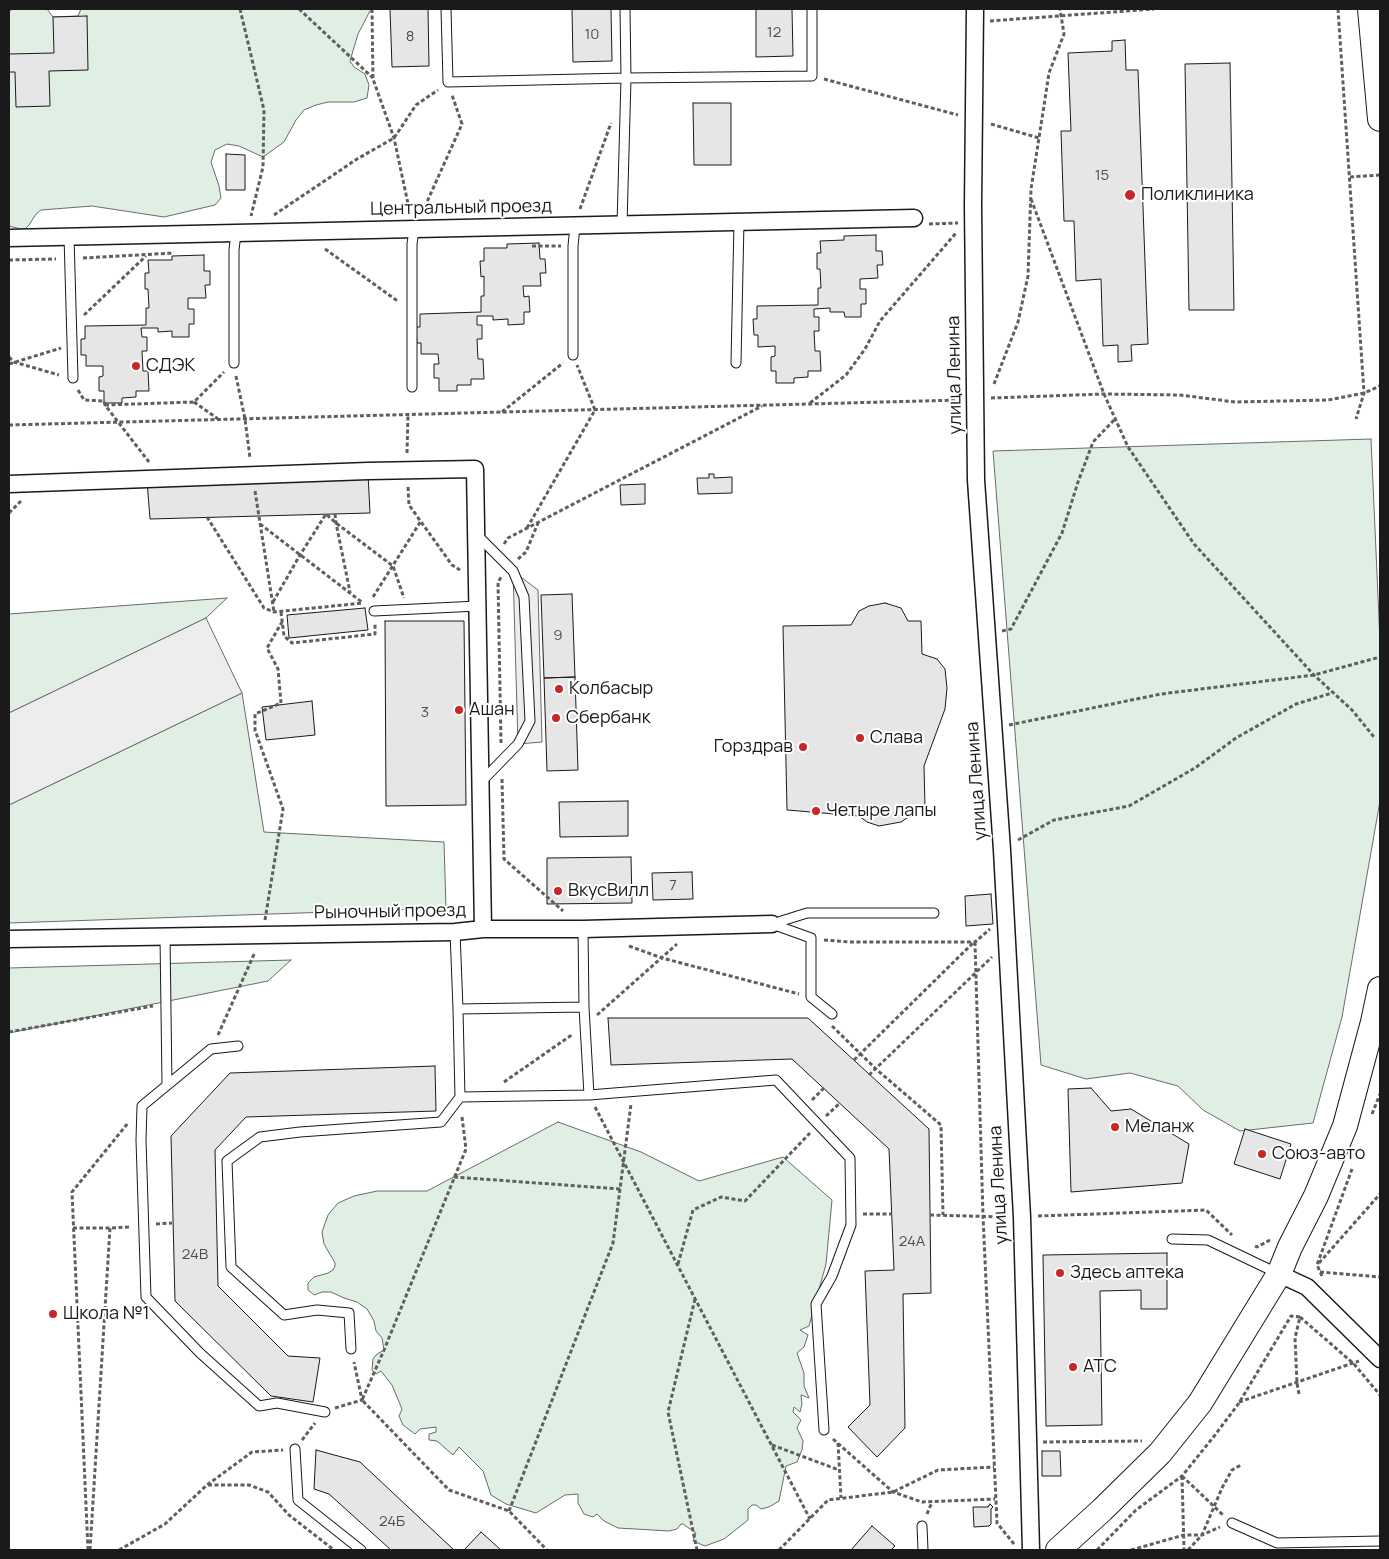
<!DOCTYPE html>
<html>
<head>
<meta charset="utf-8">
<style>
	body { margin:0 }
	#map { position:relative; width:1389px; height:1559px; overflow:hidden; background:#fff; font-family:Manrope,sans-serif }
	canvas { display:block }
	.frame { position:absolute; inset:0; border:10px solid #1a1a1a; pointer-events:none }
</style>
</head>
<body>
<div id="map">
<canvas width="1389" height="1559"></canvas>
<div class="frame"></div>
</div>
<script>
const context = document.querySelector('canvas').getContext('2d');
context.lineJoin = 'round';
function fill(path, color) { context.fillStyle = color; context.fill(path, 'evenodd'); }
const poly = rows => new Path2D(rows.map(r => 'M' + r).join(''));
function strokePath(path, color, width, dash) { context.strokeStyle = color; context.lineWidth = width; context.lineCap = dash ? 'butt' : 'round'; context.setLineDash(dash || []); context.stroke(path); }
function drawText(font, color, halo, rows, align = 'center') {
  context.font = font + ' Manrope,sans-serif'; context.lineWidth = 4; context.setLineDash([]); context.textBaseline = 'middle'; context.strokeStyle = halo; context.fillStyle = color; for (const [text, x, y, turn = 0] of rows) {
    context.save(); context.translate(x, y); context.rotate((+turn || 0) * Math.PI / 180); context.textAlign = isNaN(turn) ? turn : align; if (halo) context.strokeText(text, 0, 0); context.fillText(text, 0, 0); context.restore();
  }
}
const green = poly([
	[13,9,47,9,53,17,78,16,81,9,371,9,358,34,350,61,354,67,365,74,369,85,367,98,354,102,328,102,316,105,304,110,296,120,284,142,263,157,239,146,227,144,215,150,211,162,219,186,221,198,215,205,164,217,92,206,41,210,36,214,29,225,25,229,21,229,9,226,9,11,13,9],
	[1371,439,1380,641,1380,801,1342,1017,1313,1123,1240,1131,1203,1110,1178,1086,1130,1073,1086,1079,1041,1065,993,451,1371,439],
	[227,598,206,618,9,713,9,614,227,598],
	[242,693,264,832,444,842,446,908,9,923,9,805,242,693],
	[291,960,268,981,9,1033,9,968,291,960],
	[558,1122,641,1152,699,1181,783,1157,832,1200,826,1264,809,1326,800,1330,808,1335,804,1347,797,1353,804,1373,804,1386,809,1398,801,1395,802,1404,800,1412,794,1407,793,1412,801,1420,797,1428,803,1441,802,1450,797,1462,786,1466,779,1501,769,1507,761,1509,756,1505,752,1505,748,1509,748,1520,724,1539,705,1546,693,1541,696,1533,683,1524,681,1524,677,1529,669,1531,618,1528,604,1521,597,1514,593,1517,584,1514,578,1503,578,1494,565,1495,536,1513,506,1504,491,1495,483,1471,459,1447,453,1455,437,1441,429,1440,429,1434,436,1432,436,1427,420,1429,415,1434,403,1425,399,1416,402,1409,392,1385,381,1371,376,1374,372,1370,373,1359,377,1354,384,1350,382,1338,376,1331,374,1321,367,1309,357,1302,344,1298,331,1292,322,1292,314,1295,308,1290,308,1283,314,1277,328,1273,333,1270,335,1266,335,1263,324,1244,322,1232,328,1215,338,1203,354,1196,377,1191,427,1191,558,1122]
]);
fill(green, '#e0efe3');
strokePath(green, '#6a6a6a', 1);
const parking = poly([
	[513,571,538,590,542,742,518,744,513,571],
	[206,618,242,693,9,805,9,713,206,618]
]);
fill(parking, '#ededed');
strokePath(parking, '#6a6a6a', 1);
const building = poly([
	[390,9,428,9,429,66,392,67,390,9],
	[572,9,611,9,612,61,573,62,572,9],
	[756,9,792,9,793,56,756,57,756,9],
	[87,16,88,70,49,71,50,106,16,107,15,72,9,72,9,36,9,54,54,53,53,17,87,16],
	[1125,40,1126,70,1138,70,1148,344,1131,345,1132,361,1118,362,1118,345,1103,346,1101,279,1076,281,1074,221,1064,221,1061,131,1071,131,1068,53,1112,51,1112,41,1125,40],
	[1230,63,1234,310,1189,310,1185,64,1230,63],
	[693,103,731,103,731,165,694,165,693,103],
	[226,154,245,155,245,190,226,190,226,154],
	[876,235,876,251,882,251,883,265,877,265,878,278,860,279,860,289,866,289,866,304,861,304,861,317,845,317,844,312,830,312,830,308,814,309,814,317,819,317,819,331,814,331,815,351,820,351,821,371,808,371,808,377,794,378,794,383,776,383,776,371,771,371,771,357,775,356,775,346,758,347,758,335,754,335,753,319,757,319,757,306,818,305,818,288,821,288,820,269,817,269,817,253,821,253,820,241,844,240,844,236,876,235],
	[539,243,540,259,545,259,546,273,540,273,541,286,523,286,524,297,529,296,530,312,524,312,524,324,508,325,508,319,493,320,493,316,477,316,477,325,482,325,482,339,477,339,478,359,483,359,484,379,471,379,471,385,457,385,457,391,439,391,439,378,434,378,434,364,439,364,438,354,421,354,421,343,417,343,416,327,420,327,420,314,481,312,481,296,484,296,484,276,481,277,480,261,484,261,484,248,507,248,507,244,539,243],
	[204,255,204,271,210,271,210,285,205,285,206,298,188,298,188,309,194,309,194,324,189,324,189,337,172,337,172,331,158,332,158,328,141,328,142,337,147,337,147,351,142,351,143,371,148,371,149,391,136,391,136,397,122,398,122,403,104,403,104,391,99,391,99,377,103,376,103,366,86,366,86,355,81,355,81,339,85,339,85,326,146,325,146,308,149,308,148,289,145,289,145,273,149,273,148,260,172,260,172,256,204,255],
	[368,473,370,513,150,519,147,481,368,473],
	[709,474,714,474,714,478,732,477,732,493,698,494,697,478,709,478,709,474],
	[645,484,645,504,621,505,620,485,645,484],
	[572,594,575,677,544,678,541,595,572,594],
	[885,603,901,608,908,621,921,621,922,654,937,659,945,669,947,688,945,709,924,766,925,807,912,807,910,816,901,822,879,826,867,822,859,816,787,810,783,626,851,625,859,611,869,606,885,603],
	[365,608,368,630,289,638,287,615,365,608],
	[385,621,464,621,466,805,386,806,385,621],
	[575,677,578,770,547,771,544,678,575,677],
	[312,701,315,735,266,740,262,707,312,701],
	[628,801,628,836,560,837,559,802,628,801],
	[631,857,632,903,547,904,547,858,631,857],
	[692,872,693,899,653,900,652,873,692,872],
	[991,894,993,924,966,926,965,896,991,894],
	[608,1018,808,1018,929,1129,931,1293,903,1294,905,1428,877,1457,848,1427,870,1405,865,1271,894,1270,889,1149,792,1059,611,1065,608,1018],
	[435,1066,436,1111,246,1117,215,1150,218,1286,288,1356,320,1358,313,1402,271,1396,175,1301,171,1136,230,1073,435,1066],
	[1091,1088,1111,1111,1131,1109,1189,1144,1182,1183,1071,1192,1068,1089,1091,1088],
	[1245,1129,1291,1144,1280,1179,1234,1164,1245,1129],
	[1167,1253,1167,1309,1141,1309,1141,1290,1100,1291,1102,1425,1046,1426,1043,1255,1167,1253],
	[316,1450,360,1462,454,1550,391,1550,329,1494,314,1489,316,1450],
	[1042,1451,1060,1451,1061,1476,1042,1476,1042,1451],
	[990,1504,993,1507,991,1509,991,1524,989,1526,974,1527,973,1507,988,1507,990,1504],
	[872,1526,895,1546,891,1550,851,1550,872,1526],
	[481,1532,501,1550,464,1550,481,1532]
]);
fill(building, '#e6e6e6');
strokePath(building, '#1a1a1a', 1);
const lane = poly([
	[446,9,448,82,626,78,812,76,812,9],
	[622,225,626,78,625,9],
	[69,236,73,378],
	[573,355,573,246,575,226],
	[234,363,234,250,236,233],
	[736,363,739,222],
	[412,387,412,244,414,230],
	[477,535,513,571,524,597,530,721,518,744,481,782],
	[374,611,478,606],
	[772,924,807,913,934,913],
	[772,924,811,938,811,997,832,1014],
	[583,929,584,1007,589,1095],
	[455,932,458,1009,460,1097],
	[165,937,167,1085],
	[458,1009,584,1007],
	[238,1046,211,1049,142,1106,141,1140,146,1297,200,1353,259,1406,277,1403,325,1412],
	[1172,1239,1208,1240,1279,1274],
	[351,1349,349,1313,317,1310,284,1315,231,1267,227,1161,260,1137,300,1132,441,1122,460,1097,589,1095,776,1080,850,1158,851,1225,832,1276,816,1304,824,1430],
	[295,1449,298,1500,361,1550],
	[1232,1523,1277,1543,1380,1541],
	[922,1526,923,1550]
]);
const street = poly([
	[975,9,973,206,976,480,1002,850,1022,1217,1031,1550],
	[9,238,914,218],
	[9,484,368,471,475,469,483,929],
	[9,939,455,932,483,929,583,929,772,924],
	[1279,1274,1307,1287,1380,1359]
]);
const secondary = poly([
	[1370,9,1380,119],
	[1058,1550,1102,1510,1160,1453,1200,1403,1279,1274,1290,1247,1316,1196,1345,1126,1373,1022,1380,989]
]);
strokePath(lane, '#1a1a1a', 11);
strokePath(street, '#1a1a1a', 19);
strokePath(secondary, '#1a1a1a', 26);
strokePath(poly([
	[240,9,264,110,263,167,251,216],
	[299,9,373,78],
	[372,9,373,79,394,138,410,213],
	[1338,9,1364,393,1356,419],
	[990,21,1154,9],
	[824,79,958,115],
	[991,124,1039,138],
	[1350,177,1380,175],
	[1031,199,1104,394,1128,447,1194,544,1314,675,1352,710,1374,737],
	[580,209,611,123],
	[422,213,462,124,452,95],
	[274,215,357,159,394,138,416,105,438,90],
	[929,224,958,223],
	[532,246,561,246],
	[325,249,399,302],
	[83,258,174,253],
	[9,260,56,259],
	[84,315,146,256],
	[9,357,14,362,59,375],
	[9,364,61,348],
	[236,376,245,419,250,458],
	[994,384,1018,322,1028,276,1031,189,1041,125,1049,73,1064,34,1060,9],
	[78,390,84,400,104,401,105,405,149,462],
	[991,398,1104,394,1180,395,1235,402,1328,400,1364,393,1380,386],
	[194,402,218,419],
	[810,403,846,375,865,349,880,321,956,233],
	[105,405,194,402,224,372],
	[502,412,563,363],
	[9,425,960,400],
	[407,453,408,415],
	[408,487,409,505,452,565,460,570],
	[255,491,274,612],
	[9,513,21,501],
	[335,514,336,523,350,592],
	[207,517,264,608,274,612,363,603],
	[260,524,363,603],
	[527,528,595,410,577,365],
	[504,544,508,538,762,406],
	[518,559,526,552,538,523],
	[373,597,421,521],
	[273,602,300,555,326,514,336,523,393,566,404,598],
	[281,612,284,636,292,643,375,634,375,624],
	[1002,631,1011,629,1062,533,1078,482,1093,442,1115,419],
	[1009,725,1161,694,1314,675,1380,657],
	[501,743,498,582,502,576],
	[502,779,504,859,563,911],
	[1018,840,1054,820,1129,806,1195,768,1236,738,1296,704,1332,693],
	[265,920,283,809,255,730,255,714,281,703,278,669,267,648,282,622],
	[824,940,849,942,975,942,990,929],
	[975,942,983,1216,997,1523,1014,1544],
	[629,946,662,958,799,994],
	[597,1015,677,944],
	[832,1026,876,1069,941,1125,943,1215],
	[9,1032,153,1006],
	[218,1035,255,952],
	[854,1060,974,942],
	[869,1075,992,957],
	[504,1082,573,1034],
	[812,1100,824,1088],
	[595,1107,810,1519],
	[1372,1114,1380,1094],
	[826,1116,840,1103],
	[462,1117,466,1149,384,1350,362,1400,449,1490,509,1511,547,1550],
	[454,1177,620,1189],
	[863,1214,892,1214],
	[930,1215,1005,1217],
	[1038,1216,1206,1210,1232,1235],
	[156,1224,172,1223],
	[73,1228,110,1228,130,1227],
	[1255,1246,1257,1247,1270,1240],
	[1319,1263,1380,1194],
	[678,1264,693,1210,721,1197,745,1201,810,1133],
	[1320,1272,1380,1277],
	[1322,1276,1317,1265,1352,1169],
	[695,1299,668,1412,697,1550],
	[1300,1317,1354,1364,1380,1395],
	[1239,1402,1359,1361],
	[335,1408,362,1400,354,1362],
	[833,1439,893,1492,922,1502,995,1499],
	[302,1440,315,1423],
	[1043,1442,1142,1441],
	[838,1443,841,1498],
	[772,1445,839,1470],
	[1182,1476,1223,1515],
	[1182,1476,1184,1550],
	[208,1485,249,1485,268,1492,289,1515,334,1550],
	[509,1511,613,1243,631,1104],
	[927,1514,932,1502],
	[88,1550,72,1192,128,1123],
	[90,1550,110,1228],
	[119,1550,165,1524,207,1485,252,1452,283,1450],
	[779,1550,828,1500,893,1492,938,1470,994,1467],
	[1097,1550,1136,1510,1182,1476,1215,1435,1239,1403,1291,1316,1300,1317,1295,1338,1297,1383,1299,1394],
	[1131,1550,1184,1535,1202,1535,1220,1527],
	[1188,1550,1202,1535,1222,1488,1232,1470,1241,1465]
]), '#5f5f5f', 3, [4, 2.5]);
strokePath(lane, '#fff', 9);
strokePath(street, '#fff', 16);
strokePath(secondary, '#fff', 24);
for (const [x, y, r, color] of [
	[1130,195,6,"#c62828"],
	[136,366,5,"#c62828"],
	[559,689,5,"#c62828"],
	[459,710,5,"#c62828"],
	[556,718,5,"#c62828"],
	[860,738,5,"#c62828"],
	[803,747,5,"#c62828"],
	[816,811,5,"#c62828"],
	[558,891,5,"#c62828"],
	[1115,1127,5,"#c62828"],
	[1262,1154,5,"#c62828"],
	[1060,1273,5,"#c62828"],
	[53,1314,5,"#c62828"],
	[1073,1367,5,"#c62828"]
]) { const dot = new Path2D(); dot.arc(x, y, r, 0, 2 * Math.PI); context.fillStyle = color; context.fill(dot); strokePath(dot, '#fff', 2); }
drawText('15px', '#4d4d4d', null, [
	["12",774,33],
	["10",592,35],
	["8",410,37],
	["15",1102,176],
	["9",558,636],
	["3",425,713],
	["7",673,886],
	["24А",912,1242],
	["24В",195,1255],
	["24Б",392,1522]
]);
drawText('18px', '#1a1a1a', '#fff', [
	["Поликлиника",1141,195],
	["СДЭК",146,366],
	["Колбасыр",569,689],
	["Ашан",469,710],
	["Сбербанк",566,718],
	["Слава",870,738],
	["Горздрав",793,747,"right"],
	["Четыре лапы",826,811],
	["ВкусВилл",568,891],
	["Меланж",1125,1127],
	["Союз-авто",1272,1154],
	["Здесь аптека",1070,1273],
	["Школа №1",63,1314],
	["АТС",1083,1367]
], 'left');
drawText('18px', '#1a1a1a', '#fff', [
	["Центральный проезд",461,208,-1],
	["улица Ленина",955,375,-91],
	["улица Ленина",977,781,-94],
	["Рыночный проезд",390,912,-1],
	["улица Ленина",999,1185,-93]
]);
</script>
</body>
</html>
